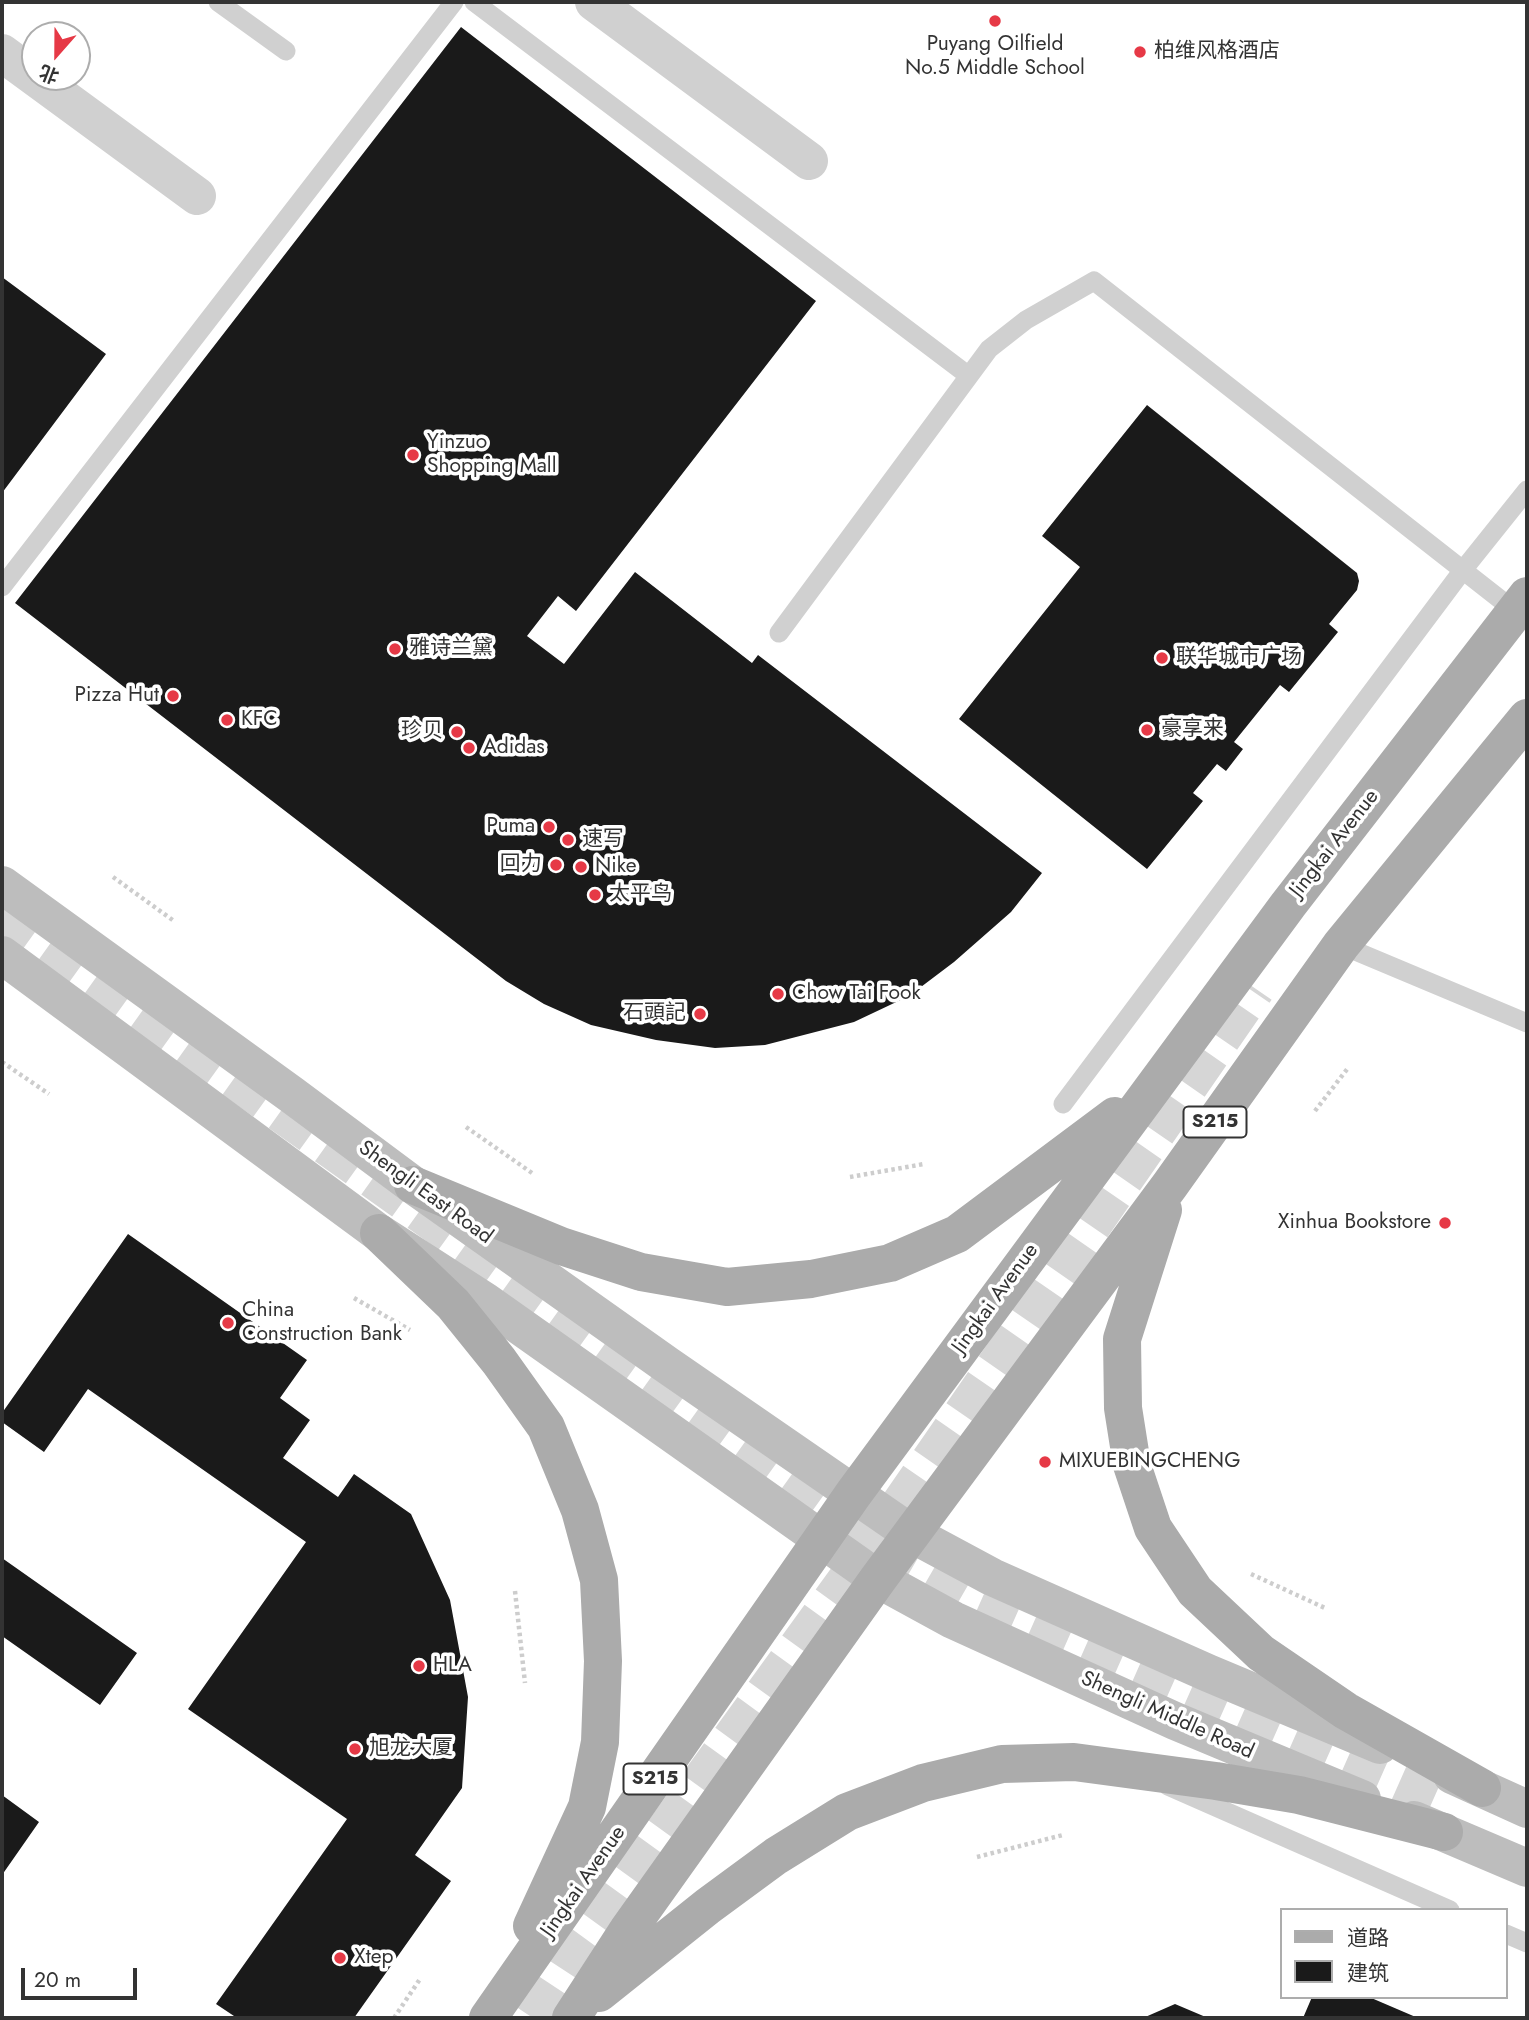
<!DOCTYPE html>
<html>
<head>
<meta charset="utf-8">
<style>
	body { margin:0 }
	#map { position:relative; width:1529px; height:2020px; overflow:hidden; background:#fff; font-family:Jost,"Noto Sans SC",sans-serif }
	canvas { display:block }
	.frame { position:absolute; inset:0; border:4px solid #333; pointer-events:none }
	.legend { position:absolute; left:1280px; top:1908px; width:228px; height:91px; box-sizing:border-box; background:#fff; border:2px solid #adadad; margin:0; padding:9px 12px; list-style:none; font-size:21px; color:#333 }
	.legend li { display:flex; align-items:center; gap:14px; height:35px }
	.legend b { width:35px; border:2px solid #adadad }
	.north { position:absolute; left:21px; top:21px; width:70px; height:70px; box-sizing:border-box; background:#fff; border:2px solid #adadad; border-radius:50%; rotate:201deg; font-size:19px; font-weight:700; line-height:28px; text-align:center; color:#333 }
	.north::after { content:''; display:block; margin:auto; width:24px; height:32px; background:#e63946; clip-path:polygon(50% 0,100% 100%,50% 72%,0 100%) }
	.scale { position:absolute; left:21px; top:1968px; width:116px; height:32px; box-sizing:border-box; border:4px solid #333; border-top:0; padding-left:9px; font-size:21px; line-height:24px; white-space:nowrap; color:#333; -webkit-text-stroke:5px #fff; paint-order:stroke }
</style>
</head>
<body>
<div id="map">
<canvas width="1529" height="2020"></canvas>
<div class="frame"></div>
<ul class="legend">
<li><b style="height:9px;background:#ababab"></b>道路</li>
<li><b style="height:19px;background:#1a1a1a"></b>建筑</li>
</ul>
<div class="north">北</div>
<div class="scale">20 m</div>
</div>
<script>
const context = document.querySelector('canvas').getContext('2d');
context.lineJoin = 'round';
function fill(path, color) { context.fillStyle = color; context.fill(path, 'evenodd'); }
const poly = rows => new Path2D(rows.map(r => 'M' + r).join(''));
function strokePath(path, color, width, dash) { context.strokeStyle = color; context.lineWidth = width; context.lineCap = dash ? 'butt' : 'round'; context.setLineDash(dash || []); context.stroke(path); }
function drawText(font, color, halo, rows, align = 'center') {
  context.font = font + ' Jost,"Noto Sans SC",sans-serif'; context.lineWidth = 7; context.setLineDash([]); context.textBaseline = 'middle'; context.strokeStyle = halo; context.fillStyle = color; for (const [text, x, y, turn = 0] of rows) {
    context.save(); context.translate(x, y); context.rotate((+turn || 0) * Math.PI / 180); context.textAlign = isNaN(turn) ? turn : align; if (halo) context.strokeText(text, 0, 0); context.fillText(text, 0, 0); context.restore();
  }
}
fill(poly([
	[461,27,816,301,576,611,558,596,527,636,564,664,635,572,752,663,758,655,1042,873,1011,912,954,962,909,996,854,1022,765,1045,715,1048,656,1040,591,1025,544,1004,506,981,15,603],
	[2,277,106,354,2,493],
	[1147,405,1357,573,1359,581,1357,590,1329,624,1338,632,1289,692,1280,685,1234,742,1243,749,1226,771,1217,764,1193,793,1203,801,1147,869,959,719,1080,567,1042,536],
	[128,1234,307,1360,280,1398,310,1420,283,1458,338,1497,354,1474,411,1514,450,1600,468,1697,462,1788,415,1855,451,1881,354,2018,237,2018,216,2004,347,1819,188,1709,306,1542,88,1389,44,1452,2,1422,2,1413],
	[2,1558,137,1653,100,1705,2,1636],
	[2,1795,39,1822,2,1875],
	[1312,1997,1369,1997,1418,2018,1303,2018],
	[1175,2004,1208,2018,1143,2018]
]), '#1a1a1a');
strokePath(poly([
	[2,913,875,1540,968,1594,1434,1800],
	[533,2018,577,1951,875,1540,1256,989]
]), '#d6d6d6', 38, [38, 19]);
strokePath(poly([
	[113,877,174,921],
	[2,1062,49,1094],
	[1315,1111,1348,1068],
	[466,1127,532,1173],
	[850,1177,924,1164],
	[354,1298,410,1330],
	[1251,1574,1325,1608],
	[515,1591,525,1683],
	[977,1857,1063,1835],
	[394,2018,420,1979]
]), '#cdcdcd', 4.5, [3.5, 3.5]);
strokePath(poly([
	[218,2,286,51],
	[474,2,969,376],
	[2,587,454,2],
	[779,633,989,349,1026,320,1094,281,1515,611],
	[1341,945,1527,1023],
	[1063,1104,1463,570,1527,490],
	[1168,1786,1450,1910],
	[1506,1934,1527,1943]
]), '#d0d0d0', 19);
strokePath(poly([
	[594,2,809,161],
	[2,53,197,196]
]), '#d0d0d0', 38);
strokePath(poly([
	[2,885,292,1095,413,1185,667,1365,912,1534,992,1577,1208,1673,1380,1745],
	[2,955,379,1233,486,1302,878,1579,953,1620,1175,1721,1362,1799],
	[1452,1775,1527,1809],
	[1414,1820,1527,1868]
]), '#bdbdbd', 38);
strokePath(poly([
	[413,1185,561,1246,641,1272,727,1287,811,1279,890,1263,957,1234,1115,1116],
	[1163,1210,1122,1339,1123,1408,1132,1465,1153,1528,1195,1591,1261,1653,1346,1711,1482,1788],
	[379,1233,453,1304,499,1361,546,1427,580,1510,599,1580,603,1661,600,1742,587,1807,532,1926],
	[599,1993,708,1906,776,1856,847,1812,923,1783,1002,1764,1074,1762,1216,1781,1299,1795,1444,1832],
	[488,2018,854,1493,1288,905,1527,596],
	[571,2018,628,1930,878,1579,1170,1185,1341,945,1527,718]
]), '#ababab', 38);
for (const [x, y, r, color] of [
	[995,21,7,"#e63946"],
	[1140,52,7,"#e63946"],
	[413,455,7,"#e63946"],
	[395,649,7,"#e63946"],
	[1162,658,7,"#e63946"],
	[173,696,7,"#e63946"],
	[227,720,7,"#e63946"],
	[1147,730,7,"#e63946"],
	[457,732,7,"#e63946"],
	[469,748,7,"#e63946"],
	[549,827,7,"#e63946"],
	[568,840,7,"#e63946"],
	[556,865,7,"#e63946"],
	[581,867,7,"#e63946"],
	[595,895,7,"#e63946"],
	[778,994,7,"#e63946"],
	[700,1014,7,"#e63946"],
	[1445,1223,7,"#e63946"],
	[228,1323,7,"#e63946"],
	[1045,1462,7,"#e63946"],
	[419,1666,7,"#e63946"],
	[355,1749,7,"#e63946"],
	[340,1958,7,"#e63946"]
]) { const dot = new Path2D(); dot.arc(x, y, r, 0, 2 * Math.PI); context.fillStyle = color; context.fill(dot); strokePath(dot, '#fff', 2.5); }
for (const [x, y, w] of [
	[1215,1122,63],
	[655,1779,63]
]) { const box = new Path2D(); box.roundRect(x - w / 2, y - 15.5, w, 31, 5); context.fillStyle = '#fff'; context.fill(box); strokePath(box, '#333', 2); }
drawText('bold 19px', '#333', null, [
	["S215",1215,1122],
	["S215",655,1779]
]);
drawText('21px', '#333', '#fff', [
	["Puyang Oilfield",995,45,"center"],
	["No.5 Middle School",995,69,"center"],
	["柏维风格酒店",1154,52],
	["Yinzuo",427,443],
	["Shopping Mall",427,467],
	["雅诗兰黛",409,649],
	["联华城市广场",1176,658],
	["Pizza Hut",159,696,"right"],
	["KFC",241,720],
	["豪享来",1161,730],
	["珍贝",443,732,"right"],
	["Adidas",483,748],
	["Puma",535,827,"right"],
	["速写",582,840],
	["回力",542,865,"right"],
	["Nike",595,867],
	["太平鸟",609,895],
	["Chow Tai Fook",792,994],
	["石頭記",686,1014,"right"],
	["Xinhua Bookstore",1431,1223,"right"],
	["China",242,1311],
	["Construction Bank",242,1335],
	["MIXUEBINGCHENG",1059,1462],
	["HLA",433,1666],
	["旭龙大厦",369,1749],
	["Xtep",354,1958]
], 'left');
drawText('21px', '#333', '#fff', [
	["Jingkai Avenue",1335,844,-52],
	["Shengli East Road",425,1193,36],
	["Jingkai Avenue",996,1299,-54],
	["Shengli Middle Road",1167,1716,24],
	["Jingkai Avenue",584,1882,-55]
]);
</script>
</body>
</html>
